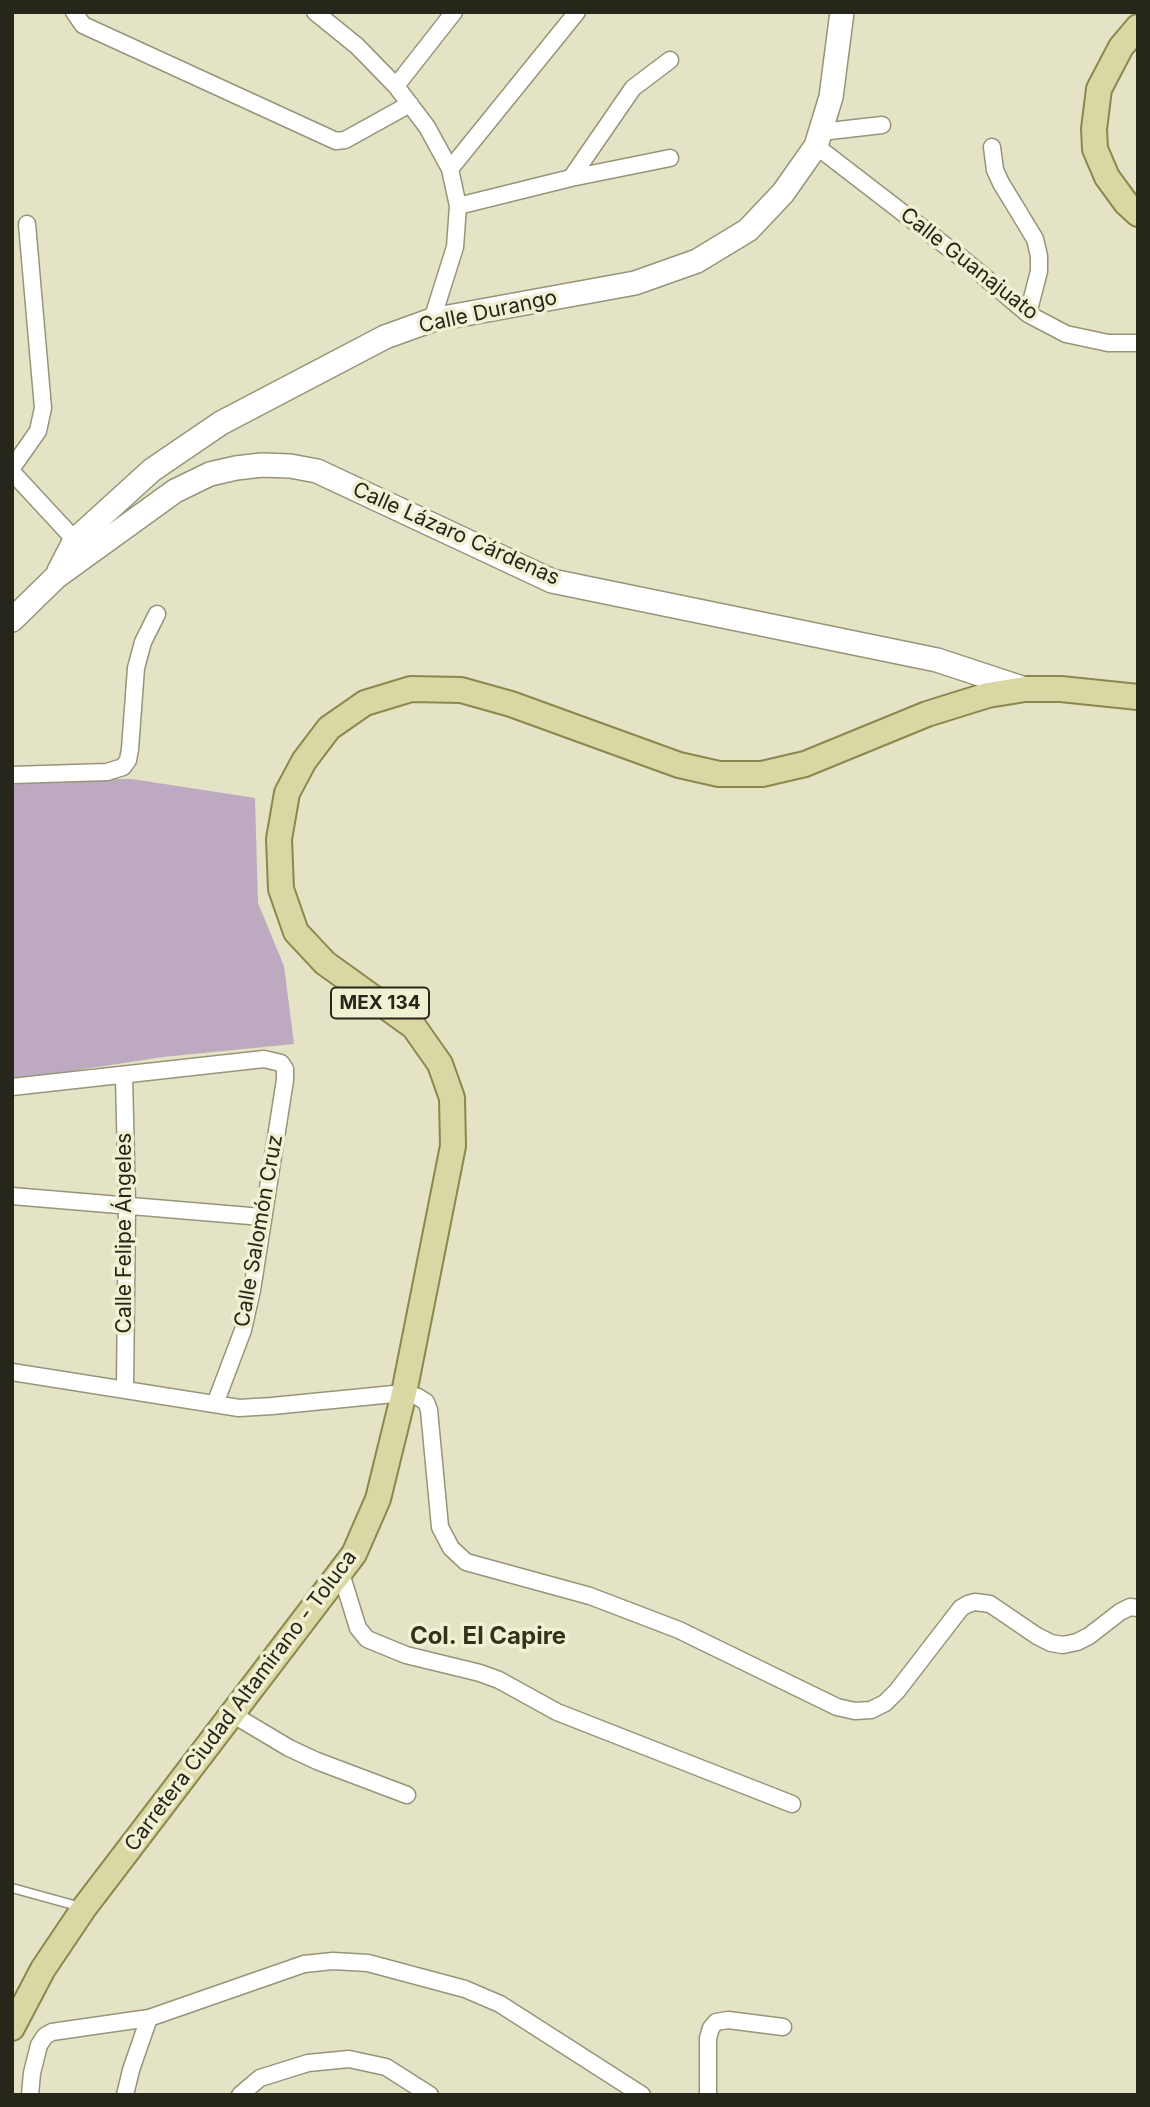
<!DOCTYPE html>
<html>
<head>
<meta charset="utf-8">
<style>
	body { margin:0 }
	#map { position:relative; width:1150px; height:2107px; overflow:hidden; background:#e4e3c5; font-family:Inter,sans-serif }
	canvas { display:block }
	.frame { position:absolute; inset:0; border:14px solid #26261a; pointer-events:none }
</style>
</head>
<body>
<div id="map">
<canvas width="1150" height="2107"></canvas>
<div class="frame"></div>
</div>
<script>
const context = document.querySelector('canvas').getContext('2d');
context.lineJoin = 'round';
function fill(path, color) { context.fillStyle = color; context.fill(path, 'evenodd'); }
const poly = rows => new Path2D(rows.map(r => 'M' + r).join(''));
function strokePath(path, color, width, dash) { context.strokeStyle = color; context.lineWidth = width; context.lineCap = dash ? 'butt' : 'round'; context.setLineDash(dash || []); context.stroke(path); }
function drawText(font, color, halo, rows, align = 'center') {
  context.font = font + ' Inter,sans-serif'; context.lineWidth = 7; context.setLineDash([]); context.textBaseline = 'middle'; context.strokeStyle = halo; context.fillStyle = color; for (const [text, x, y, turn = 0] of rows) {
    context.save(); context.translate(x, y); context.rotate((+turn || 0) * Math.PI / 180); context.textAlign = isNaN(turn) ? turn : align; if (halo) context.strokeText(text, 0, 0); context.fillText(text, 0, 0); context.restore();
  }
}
fill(poly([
	[132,779,255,798,258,903,284,966,294,1044,163,1057,12,1080,12,780]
]), '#bda9c0');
const lane = poly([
	[12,1888,81,1907]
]);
const street = poly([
	[74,12,83,25,336,141,345,140,410,104],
	[315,12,357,46,396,86,427,127,450,169,458,206,455,247,432,320],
	[396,86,454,12],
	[821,132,882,125],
	[816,146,968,263,1028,314,1066,334,1108,343,1138,343],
	[992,147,995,170,1001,183,1035,239,1039,256,1039,271,1028,314],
	[450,169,577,12],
	[571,178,633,88,670,60],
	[458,206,571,178,670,158],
	[12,468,38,431,43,408,27,224],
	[12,472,75,540],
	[12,775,107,772,123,767,128,760,130,749,136,668,143,642,157,614],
	[124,1076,127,1205,125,1389],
	[12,1087,264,1059,281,1063,285,1069,285,1080,252,1290,243,1330,215,1404],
	[12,1196,262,1217],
	[12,1372,239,1408,272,1406,404,1393,418,1397,426,1402,429,1410,440,1527,451,1548,466,1562,590,1596,679,1630,837,1707,855,1711,871,1710,885,1703,897,1691,961,1608,968,1604,975,1602,990,1604,1037,1636,1051,1643,1063,1645,1077,1642,1089,1636,1120,1612,1130,1607,1138,1608],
	[340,1570,358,1628,367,1639,406,1655,480,1673,499,1680,557,1712,792,1804],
	[232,1714,289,1748,317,1761,407,1795],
	[30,2095,32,2073,39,2045,45,2036,52,2032,149,2018,304,1964,333,1961,368,1963,465,1989,500,2004,642,2095],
	[125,2095,131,2070,149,2018],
	[240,2095,260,2078,308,2063,349,2059,386,2067,430,2095],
	[708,2095,708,2038,711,2028,716,2022,728,2020,783,2027]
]);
const secondary = poly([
	[59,571,75,540,152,470,221,423,385,337,432,320,635,283,697,261,748,230,783,193,816,146,831,97,842,12],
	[12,620,56,577,175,491,210,474,236,468,262,465,290,466,317,471,552,581,937,660,1025,689]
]);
const primary = poly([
	[1138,27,1121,47,1099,89,1094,129,1095,149,1107,177,1126,203,1138,214],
	[12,2028,43,1969,84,1908,354,1554,378,1499,404,1393,453,1146,452,1098,440,1064,414,1027,325,963,296,932,281,889,279,839,287,793,304,761,329,728,365,703,411,689,461,690,511,704,679,765,719,774,762,774,805,764,927,714,988,695,1025,689,1061,689,1138,697]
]);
strokePath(lane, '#969579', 11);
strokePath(street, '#969579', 19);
strokePath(secondary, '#969579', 26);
strokePath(primary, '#8a884c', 28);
strokePath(lane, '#fff', 8);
strokePath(street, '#fff', 16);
strokePath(secondary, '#fff', 23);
strokePath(primary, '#d9d7a4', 24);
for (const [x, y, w] of [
	[380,1003,98]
]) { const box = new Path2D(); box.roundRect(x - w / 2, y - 15.5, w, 31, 5); context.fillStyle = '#f1f0d2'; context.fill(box); strokePath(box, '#26261a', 2); }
drawText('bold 19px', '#26261a', null, [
	["MEX 134",380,1003]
]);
drawText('21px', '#26261a', '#f1f0d2', [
	["Calle Guanajuato",969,264,38],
	["Calle Durango",488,312,-12],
	["Calle Lázaro Cárdenas",456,534,24],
	["Calle Salomón Cruz",259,1231,-80],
	["Calle Felipe Ángeles",125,1233,-90],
	["Carretera Ciudad Altamirano - Toluca",241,1701,-53]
]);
drawText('bold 24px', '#33321a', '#f1f0d2', [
	["Col. El Capire",488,1637]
]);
</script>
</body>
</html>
